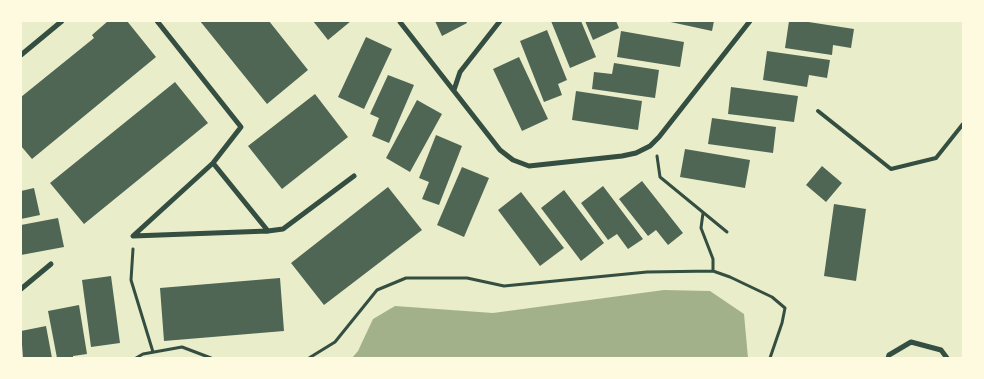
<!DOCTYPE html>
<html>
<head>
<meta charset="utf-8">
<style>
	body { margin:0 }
	#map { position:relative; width:984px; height:379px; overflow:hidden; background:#e9edc9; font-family:"IBM Plex Sans",sans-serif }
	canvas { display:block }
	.frame { position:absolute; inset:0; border:22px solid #fefae0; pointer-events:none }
</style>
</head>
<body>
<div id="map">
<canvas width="984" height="379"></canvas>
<div class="frame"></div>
</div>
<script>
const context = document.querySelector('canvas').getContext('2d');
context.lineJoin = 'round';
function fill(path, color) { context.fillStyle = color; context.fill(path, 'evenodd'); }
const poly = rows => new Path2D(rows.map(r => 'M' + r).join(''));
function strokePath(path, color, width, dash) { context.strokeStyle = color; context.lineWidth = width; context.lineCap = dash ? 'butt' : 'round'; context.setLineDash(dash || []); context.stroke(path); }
fill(poly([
	[664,290,710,291,744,314,748,358,352,358,358,351,373,319,395,306,493,313]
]), '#a3b18a');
fill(poly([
	[108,21,127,21,156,57,32,159,21,146,21,97,94,38,92,35],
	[200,21,269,21,308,70,267,104],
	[313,21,351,21,328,40],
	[435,21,466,21,467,23,442,36],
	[551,21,581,21,596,57,570,68],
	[585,21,616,21,619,28,593,40],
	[666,21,714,21,712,31],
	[789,21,802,21,854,29,851,48,833,45,832,55,785,48],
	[547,30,567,80,558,84,562,95,544,102,520,41],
	[621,31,684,42,680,67,617,57],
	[366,37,392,49,364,109,338,97],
	[767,51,830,60,827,78,809,75,807,87,763,80],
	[519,57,548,119,522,131,493,69],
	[614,63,659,70,655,98,592,89,594,72,612,74],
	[388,75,414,85,389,143,372,136,379,118,370,114],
	[175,82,208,123,84,224,50,183],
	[731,87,798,96,794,122,728,114],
	[576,91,642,101,638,130,572,120],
	[315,94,348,137,282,189,248,146],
	[417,100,442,114,410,172,386,158],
	[712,118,776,127,773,153,708,144],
	[436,135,462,146,439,205,422,199,429,182,419,178],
	[685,149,750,160,745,188,680,177],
	[822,166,842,183,826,202,806,185],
	[462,167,489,178,464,237,437,225],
	[642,181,683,233,668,245,656,230,648,236,619,199],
	[603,186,643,239,628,249,617,234,608,240,581,203],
	[388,187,422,230,324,305,291,263],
	[34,188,40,215,21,219,21,191],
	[564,190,604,243,581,261,541,208],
	[521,192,564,248,540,266,498,210],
	[834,204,866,209,856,281,824,276],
	[58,218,64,247,21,255,21,225],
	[111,276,120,343,91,347,82,280],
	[280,278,284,331,164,341,160,288],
	[79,305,87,354,73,356,73,358,57,358,48,311],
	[46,326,52,358,23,358,21,331]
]), '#4f6655');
strokePath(poly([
	[657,156,660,177,727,232],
	[703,213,701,228,713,259,713,271],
	[133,249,131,280,153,352],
	[136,358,143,354,182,347,211,358],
	[309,358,335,342,377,290,406,278,467,278,504,286,647,272,713,271,730,277,772,297,785,308,782,323,770,358]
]), '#344e41', 3);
strokePath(poly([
	[818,111,891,169,936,158,963,124]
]), '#344e41', 4);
strokePath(poly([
	[157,21,241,127,213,163,133,236,268,231,283,229,354,176],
	[400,22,500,150,513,160,529,166,622,156,636,153,650,146,659,137,750,21],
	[21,55,62,21],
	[454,90,460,72,500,21],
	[213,163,268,231],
	[21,289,51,264],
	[888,358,889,355,911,342,941,350,947,358]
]), '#344e41', 5);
</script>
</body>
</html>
